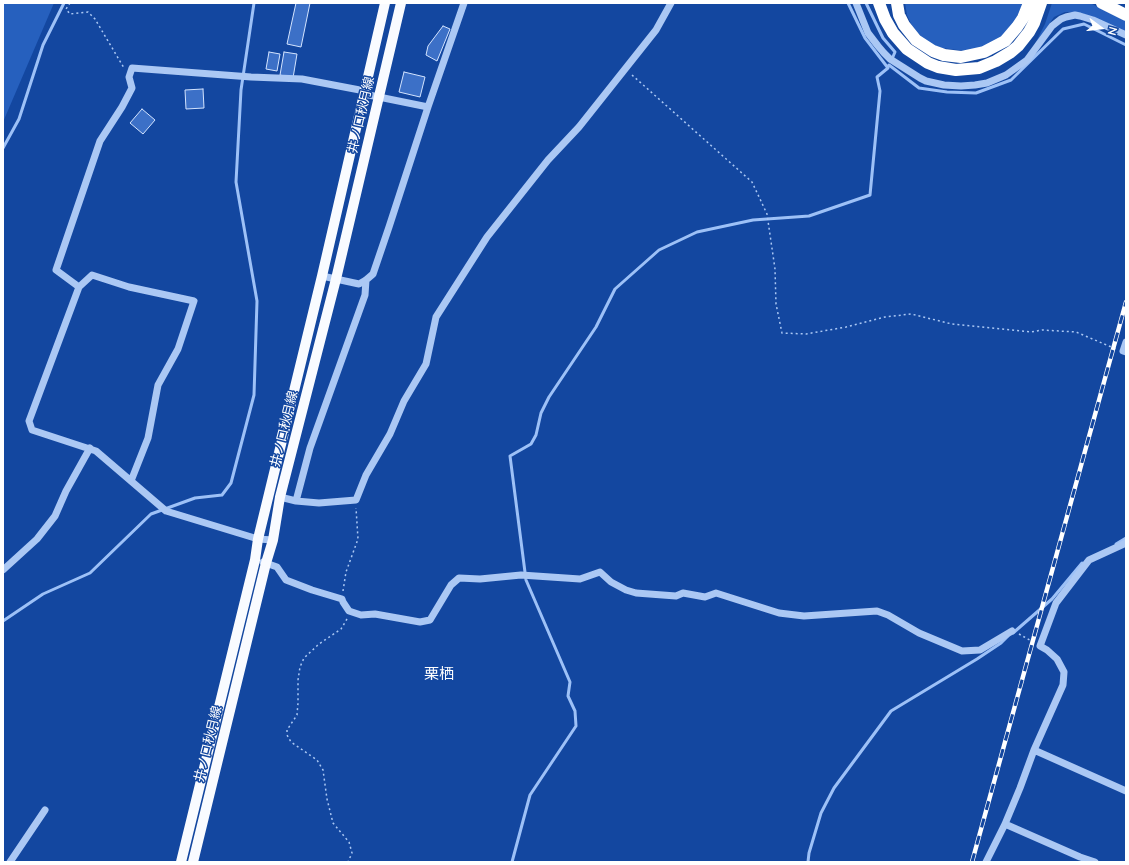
<!DOCTYPE html>
<html>
<head>
<meta charset="utf-8">
<style>
	body { margin:0 }
	#map { position:relative; width:1129px; height:865px; overflow:hidden; background:#1347a0; font-family:Lato,sans-serif }
	canvas { display:block }
	.frame { position:absolute; inset:0; border:4px solid #fff; pointer-events:none }
	.north { position:absolute; left:1081px; top:8px; width:40px; height:40px; -webkit-text-stroke:3px #1347a0; paint-order:stroke; rotate:105deg; font-size:11px; font-weight:700; line-height:16px; text-align:center; color:#fff }
	.north::after { content:''; display:block; margin:auto; width:14px; height:18px; background:#fff; clip-path:polygon(50% 0,100% 100%,50% 72%,0 100%) }
</style>
</head>
<body>
<div id="map">
<canvas width="1129" height="865"></canvas>
<div class="frame"></div>
<div class="north">N</div>
</div>
<script>
const context = document.querySelector('canvas').getContext('2d');
context.lineJoin = 'round';
function fill(path, color) { context.fillStyle = color; context.fill(path, 'evenodd'); }
const poly = rows => new Path2D(rows.map(r => 'M' + r).join(''));
function strokePath(path, color, width, dash) { context.strokeStyle = color; context.lineWidth = width; context.lineCap = dash ? 'butt' : 'round'; context.setLineDash(dash || []); context.stroke(path); }
function drawText(font, color, halo, rows, align = 'center') {
  context.font = font + ' Lato,"Noto Sans JP",sans-serif'; context.lineWidth = 3; context.setLineDash([]); context.textBaseline = 'middle'; context.strokeStyle = halo; context.fillStyle = color; for (const [text, x, y, turn = 0] of rows) {
    context.save(); context.translate(x, y); context.rotate((+turn || 0) * Math.PI / 180); context.textAlign = isNaN(turn) ? turn : align; if (halo) context.strokeText(text, 0, 0); context.fillText(text, 0, 0); context.restore();
  }
}
fill(poly([
	[3,3,54,3,3,122],
	[905,3,1023,3,1014,23,999,39,987,46,966,51,942,48,930,44,922,38,911,24,907,15],
	[1052,3,1090,3,1126,21,1126,32,1084,14,1078,12,1065,12,1054,17,1035,44,1045,24]
]), '#2660be');
strokePath(poly([
	[866,3,883,38,895,52,892,59],
	[889,65,919,88,947,92,976,93,1011,80,1063,29,1084,24,1126,45],
	[3,148,19,119,43,45,64,3],
	[1116,544,1126,538],
	[3,621,43,594,90,573,151,514,195,498,222,495,231,483,254,395,257,301,236,182,241,90,254,3],
	[1013,633,1052,599,1082,563],
	[512,862,530,795,576,726,575,711,568,696,570,682,526,580,510,456,531,444,536,435,541,413,549,397,596,327,615,289,659,250,697,232,753,220,809,216,870,195,880,91,877,77,888,68,865,38,848,3],
	[808,862,809,853,821,813,834,788,891,711,977,659,1001,643,1008,636]
]), '#9dc1f7', 3);
const building = poly([
	[296,3,310,3,301,47,287,44,296,3],
	[443,26,450,29,437,61,426,55,428,46,443,26],
	[269,52,280,54,277,71,266,69,269,52],
	[284,52,297,54,293,78,280,75,284,52],
	[404,72,425,77,420,97,399,92,404,72],
	[203,89,204,108,186,109,185,90,203,89],
	[142,109,155,120,143,134,130,123,142,109]
]);
fill(building, '#3c70c7');
strokePath(building, '#d4e4fe', 1);
strokePath(poly([
	[70,3,66,9,70,14,88,12,95,19,124,68],
	[632,75,752,182,767,214,775,269,776,304,782,333,806,334,846,327,885,317,911,314,952,324,1031,332,1042,330,1076,332,1116,349],
	[343,591,346,572,358,539,356,508],
	[347,619,341,629,319,644,304,658,300,667,298,680,298,703,297,715,287,730,287,735,291,742,317,760,323,770,327,799,333,823,349,842,352,853,348,862],
	[1019,634,1033,642]
]), '#abc8f4', 1.5, [2, 3]);
strokePath(poly([
	[856,3,868,33,878,46,884,53,890,59,920,78,926,81,944,85,961,86,975,85,987,83,1006,75,1027,60,1052,26,1061,19,1066,17,1075,15,1080,16,1093,20,1126,35],
	[364,94,428,107],
	[322,276,359,284,366,280,373,274,389,227,428,107,464,3],
	[79,287,56,270,100,141,122,107,132,88,129,77,132,68,251,77,302,79,365,91],
	[1126,342,1123,351,1126,352],
	[131,481,148,438,158,385,178,349,194,301,129,287,92,275,79,287,29,421,32,430,96,451,166,511,258,539,273,540],
	[280,497,296,501,319,503,356,500,366,475,390,434,404,401,426,364,436,317,487,237,548,160,579,127,656,30,671,3],
	[296,501,310,448,365,295,366,280],
	[263,562,277,567,286,580,312,590,342,599,343,602,349,611,361,615,375,614,420,622,430,620,451,585,459,578,480,579,521,575,580,579,600,572,611,582,626,590,636,593,676,596,683,593,705,597,716,593,779,613,804,616,877,611,888,615,919,633,962,651,980,650,1012,631],
	[3,570,37,539,55,516,66,491,90,448],
	[1034,750,1126,791],
	[1005,824,1080,857,1095,862],
	[10,862,45,810],
	[986,862,1005,824,1020,788,1034,750,1063,685,1064,672,1057,659,1047,650,1040,646,1056,603,1089,560,1126,543]
]), '#abc8f4', 7);
strokePath(poly([
	[181,862,255,560,258,539,322,276,385,3],
	[193,862,266,563,273,540,280,497,336,279,401,3]
]), '#f9fbff', 10);
strokePath(poly([
	[879,3,885,19,893,33,907,49,928,63,938,67,956,70,979,68,996,61,1011,52,1018,46,1029,32,1034,23,1041,3],
	[897,3,899,15,904,25,916,40,933,51,944,55,961,57,984,52,1005,41,1017,27,1023,18,1029,3],
	[1102,3,1126,15]
]), '#fff', 12);
const rail = poly([
	[972,862,1126,302]
]);
strokePath(rail, '#fff', 4.5);
strokePath(rail, '#1347a0', 3, [9]);
drawText('13px', '#fff', '#1347a0', [
	["井ノ口秋月線",361,115,-77],
	["井ノ口秋月線",284,429,-76],
	["井ノ口秋月線",208,744,-76]
]);
drawText('15px', '#fff', '#1347a0', [
	["栗栖",439,674]
]);
</script>
</body>
</html>
